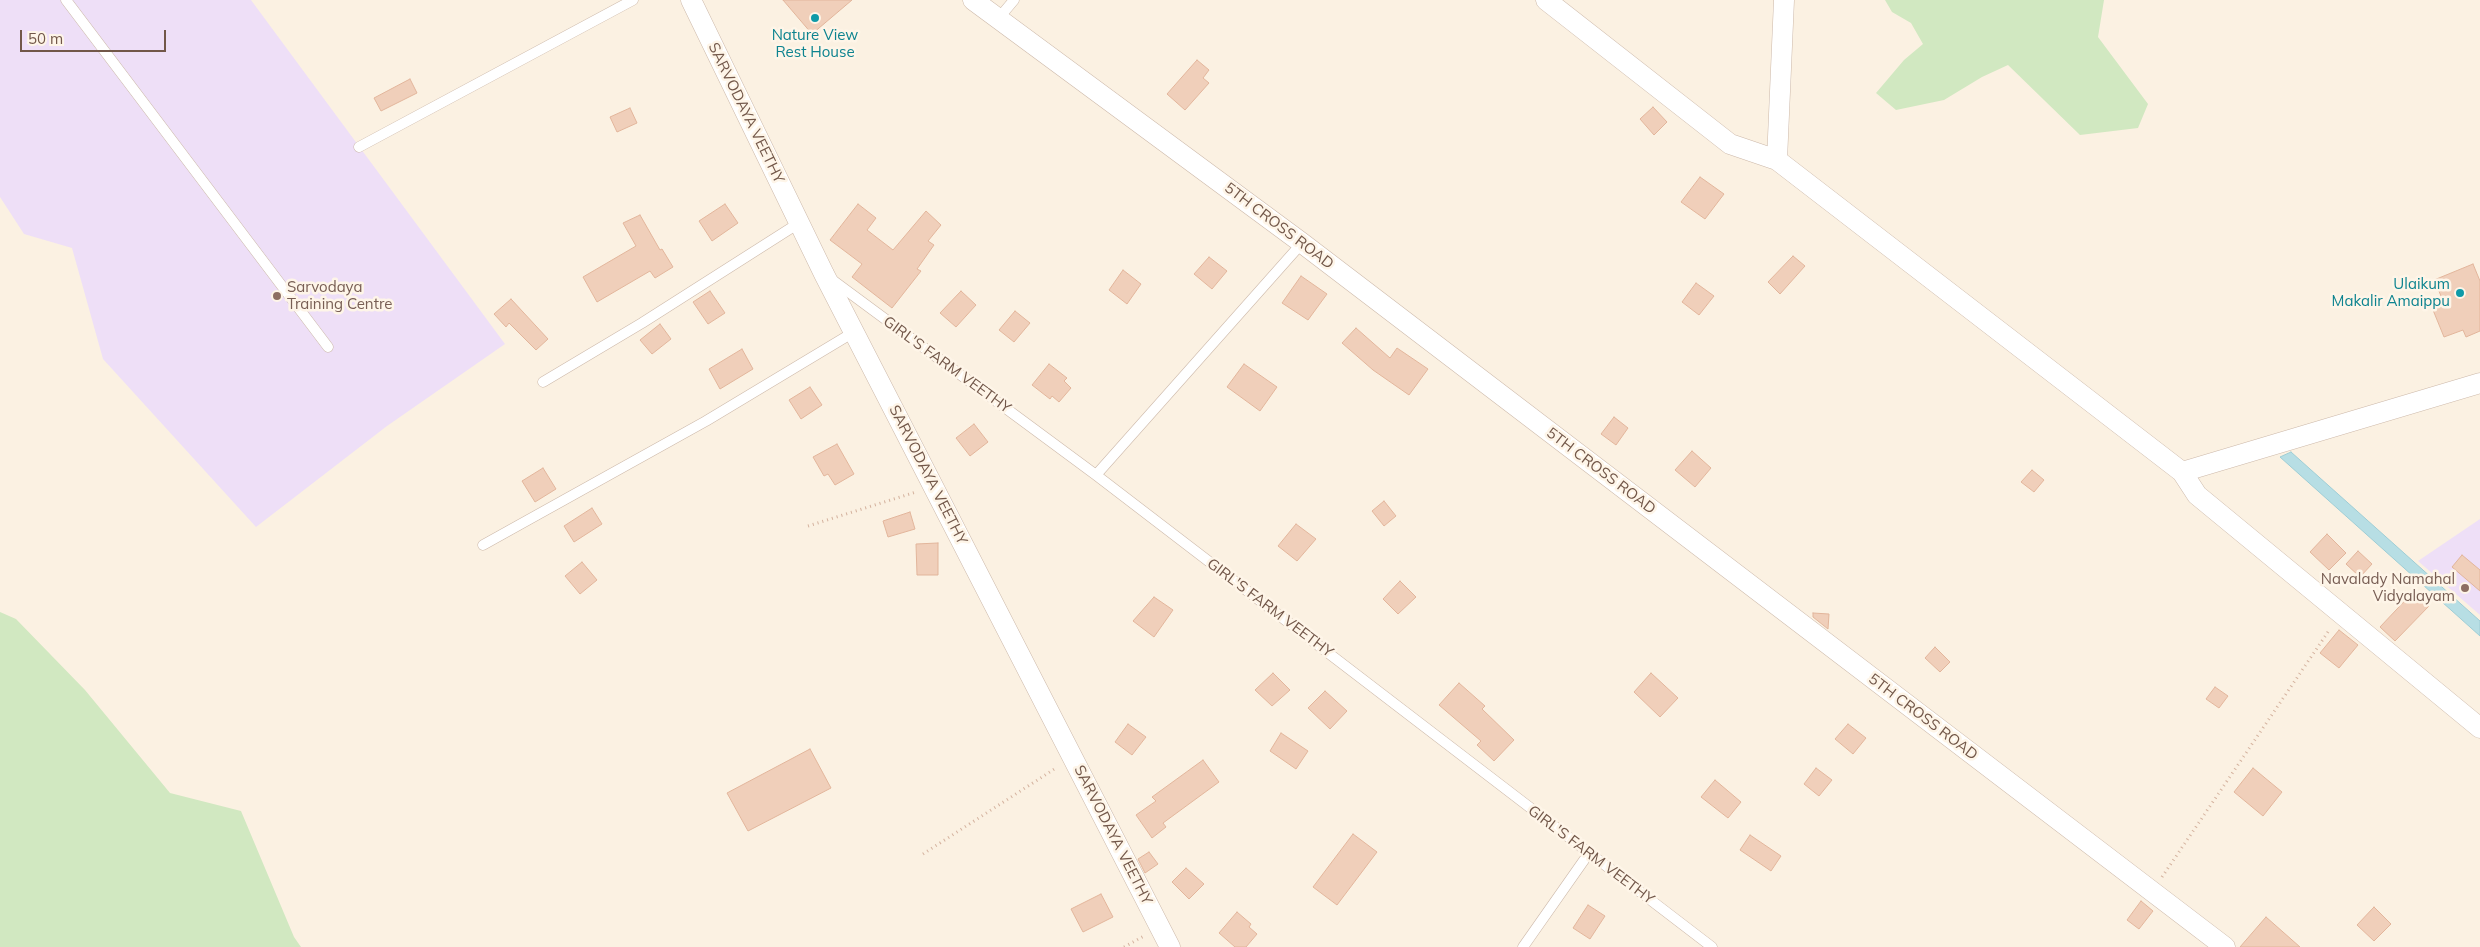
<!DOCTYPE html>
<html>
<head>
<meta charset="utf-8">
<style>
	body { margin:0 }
	#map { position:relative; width:2480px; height:947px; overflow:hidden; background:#fbf1e2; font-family:Mulish,sans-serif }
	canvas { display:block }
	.scale { position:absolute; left:20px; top:30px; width:146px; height:22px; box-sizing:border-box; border:2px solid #725749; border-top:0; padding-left:6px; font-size:15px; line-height:18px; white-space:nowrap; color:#725749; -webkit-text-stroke:4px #fef5e8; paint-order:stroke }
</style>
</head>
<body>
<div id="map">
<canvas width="2480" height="947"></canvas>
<div class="scale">50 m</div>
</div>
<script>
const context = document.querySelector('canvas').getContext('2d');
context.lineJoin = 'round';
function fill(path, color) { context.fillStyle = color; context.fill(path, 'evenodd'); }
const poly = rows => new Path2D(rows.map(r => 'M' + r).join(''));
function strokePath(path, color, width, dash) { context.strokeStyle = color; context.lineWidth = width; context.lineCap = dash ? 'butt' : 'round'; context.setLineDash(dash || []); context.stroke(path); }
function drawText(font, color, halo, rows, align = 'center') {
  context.font = font + ' Mulish,sans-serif'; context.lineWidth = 5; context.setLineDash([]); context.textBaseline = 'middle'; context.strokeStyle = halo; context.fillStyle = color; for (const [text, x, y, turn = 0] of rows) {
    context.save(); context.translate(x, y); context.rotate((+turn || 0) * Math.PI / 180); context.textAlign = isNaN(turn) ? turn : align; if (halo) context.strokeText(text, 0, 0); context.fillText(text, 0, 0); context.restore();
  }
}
fill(poly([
	[0,0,251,0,505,344,387,426,256,527,103,359,72,248,24,234,0,197],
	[2480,519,2480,615,2418,561]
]), '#eedff7');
fill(poly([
	[1885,0,2104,0,2098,37,2148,104,2138,128,2080,135,2008,65,1982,77,1944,100,1896,110,1876,93,1904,60,1923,44,1911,23,1892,12],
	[0,612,16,619,85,690,170,793,241,811,294,937,301,947,0,947]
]), '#d1e8c1');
const water = poly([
	[2291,452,2480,621,2480,636,2280,457,2291,452]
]);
fill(water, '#b7dee4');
strokePath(water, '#9ecdd5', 1);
const building = poly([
	[783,0,852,0,812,34,783,0],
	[1197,60,1209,70,1203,78,1209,83,1185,110,1167,94,1197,60],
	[410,79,417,93,381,111,374,98,410,79],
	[1653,107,1667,122,1654,135,1640,119,1653,107],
	[630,108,637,123,617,132,610,117,630,108],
	[1700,177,1724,194,1705,219,1681,202,1700,177],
	[725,204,738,223,712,241,699,221,725,204],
	[858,204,876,218,867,230,893,250,926,211,941,225,928,241,934,245,917,269,921,271,892,308,852,277,862,264,830,240,858,204],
	[640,215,660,250,662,249,673,267,655,278,650,271,597,302,583,277,636,246,623,223,640,215],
	[1793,256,1805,266,1780,294,1768,282,1793,256],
	[1209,257,1227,271,1212,289,1194,274,1209,257],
	[2473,264,2480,281,2480,331,2466,337,2463,330,2444,337,2433,310,2445,305,2434,280,2473,264],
	[1123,270,1141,284,1127,304,1109,290,1123,270],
	[1301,276,1327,294,1308,320,1282,303,1301,276],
	[1696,283,1714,296,1699,315,1682,302,1696,283],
	[710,291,725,313,708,324,693,302,710,291],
	[961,291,976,305,956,327,940,313,961,291],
	[511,299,548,339,536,350,509,323,506,327,494,314,511,299],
	[1015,311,1030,323,1014,342,999,330,1015,311],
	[660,324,671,339,652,354,640,340,660,324],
	[1356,328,1390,358,1397,348,1428,369,1409,395,1373,370,1342,343,1356,328],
	[742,349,753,369,720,389,709,369,742,349],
	[1049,364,1067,378,1064,381,1071,388,1059,402,1052,396,1050,399,1032,385,1049,364],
	[1244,364,1277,387,1260,411,1227,387,1244,364],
	[810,387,822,405,801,419,789,400,810,387],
	[1614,417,1628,428,1616,445,1601,434,1614,417],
	[974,424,988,442,970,456,956,438,974,424],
	[837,444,854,474,835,485,828,474,824,476,813,457,837,444],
	[1692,451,1711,468,1695,487,1675,470,1692,451],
	[543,468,556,489,535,502,522,481,543,468],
	[2032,470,2044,480,2034,492,2021,482,2032,470],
	[1384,501,1396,516,1384,526,1372,511,1384,501],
	[592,508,602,524,574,542,564,526,592,508],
	[910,512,915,529,888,537,883,521,910,512],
	[1296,524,1316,539,1297,561,1278,546,1296,524],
	[2327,534,2346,553,2329,570,2310,552,2327,534],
	[938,543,938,575,917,575,916,544,938,543],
	[2358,551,2372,564,2360,577,2346,564,2358,551],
	[2462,555,2480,570,2480,591,2452,567,2462,555],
	[582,562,597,580,580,594,565,576,582,562],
	[1400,581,1416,597,1398,614,1383,599,1400,581],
	[2414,591,2429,606,2395,641,2380,627,2414,591],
	[1154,597,1173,610,1154,637,1133,621,1154,597],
	[1813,613,1829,614,1828,629,1813,617,1813,613],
	[2339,630,2358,645,2339,668,2320,653,2339,630],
	[1935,647,1950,662,1940,672,1925,658,1935,647],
	[1273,673,1290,690,1272,706,1255,690,1273,673],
	[1651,673,1678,698,1660,717,1634,692,1651,673],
	[1459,683,1485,706,1482,709,1514,740,1494,761,1477,745,1481,741,1439,705,1459,683],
	[2215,687,2228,696,2219,708,2206,699,2215,687],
	[1325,691,1347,711,1330,729,1308,708,1325,691],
	[1128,724,1146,737,1132,755,1115,742,1128,724],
	[1848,724,1866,738,1853,754,1835,739,1848,724],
	[1281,733,1308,751,1296,769,1270,751,1281,733],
	[810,749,831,788,748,831,727,793,810,749],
	[1203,760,1219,782,1163,823,1166,827,1152,838,1136,815,1156,801,1152,797,1203,760],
	[1816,768,1832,780,1819,796,1804,784,1816,768],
	[2253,768,2282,792,2263,816,2234,792,2253,768],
	[1715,780,1741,802,1728,818,1701,797,1715,780],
	[1353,834,1377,852,1337,905,1313,887,1353,834],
	[1750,835,1781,856,1771,871,1740,850,1750,835],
	[1149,852,1158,864,1145,873,1138,859,1149,852],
	[1186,868,1204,884,1189,899,1172,882,1186,868],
	[1101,894,1113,917,1083,932,1071,909,1101,894],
	[2141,901,2153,911,2139,929,2127,920,2141,901],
	[1588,905,1605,916,1590,939,1573,928,1588,905],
	[2374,907,2391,924,2374,941,2357,925,2374,907],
	[1237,912,1251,924,1249,927,1257,934,1246,947,1235,947,1219,933,1237,912],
	[2266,917,2300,947,2240,947,2266,917]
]);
fill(building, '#f0cfba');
strokePath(building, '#e2b59b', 1);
const service = poly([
	[66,0,328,347],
	[998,19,1014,0],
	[359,147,633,0],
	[831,279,1096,475,1712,947],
	[543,382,642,323,799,223],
	[1096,475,1302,243],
	[483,545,706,421,854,332],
	[1523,947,1589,853]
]);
const minor = poly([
	[691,0,824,274,1170,947],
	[973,0,1302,243,2225,947],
	[1546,0,1730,144,1777,160,2182,472,2197,495,2480,728],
	[1777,160,1784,0],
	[2182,472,2480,383]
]);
strokePath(service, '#ccb8a9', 11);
strokePath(minor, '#ccb8a9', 21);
strokePath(poly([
	[808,526,916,492],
	[923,854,1056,768],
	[2162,877,2330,629],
	[1124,947,1144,936]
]), '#d4b29e', 3, [1, 4]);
strokePath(service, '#fff', 10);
strokePath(minor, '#fff', 20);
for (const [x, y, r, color] of [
	[815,18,5,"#0f9aa8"],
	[2460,293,5,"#0f9aa8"],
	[277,296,5,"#8d6e63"],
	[2465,588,5,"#8d6e63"]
]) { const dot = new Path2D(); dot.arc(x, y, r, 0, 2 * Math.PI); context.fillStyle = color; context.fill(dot); strokePath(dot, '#fef5e8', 2); }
drawText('15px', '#0d838f', '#fef5e8', [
	["Nature View",815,35],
	["Rest House",815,52],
	["Ulaikum",2450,284,"right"],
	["Makalir Amaippu",2450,301,"right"]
]);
drawText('15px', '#725749', '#fef5e8', [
	["SARVODAYA VEETHY",746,113,64],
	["5TH CROSS ROAD",1279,226,37],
	["GIRL'S FARM VEETHY",947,365,36],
	["5TH CROSS ROAD",1601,471,37],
	["SARVODAYA VEETHY",928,475,63],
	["GIRL'S FARM VEETHY",1270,608,37],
	["5TH CROSS ROAD",1923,717,37],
	["SARVODAYA VEETHY",1113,835,63],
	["GIRL'S FARM VEETHY",1591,855,37]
]);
drawText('15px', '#785e54', '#fef5e8', [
	["Sarvodaya",287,287],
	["Training Centre",287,304],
	["Navalady Namahal",2455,579,"right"],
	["Vidyalayam",2455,596,"right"]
], 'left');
</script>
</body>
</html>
